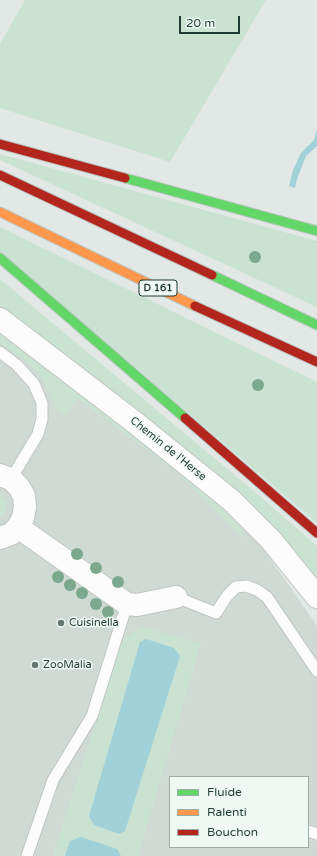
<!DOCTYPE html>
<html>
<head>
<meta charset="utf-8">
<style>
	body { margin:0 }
	#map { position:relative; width:317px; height:856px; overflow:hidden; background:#e2e8e5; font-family:"Varela Round",sans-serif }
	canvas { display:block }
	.legend { position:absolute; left:169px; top:776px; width:140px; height:72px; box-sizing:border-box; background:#f0f8f4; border:1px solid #9cada7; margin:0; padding:5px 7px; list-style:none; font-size:12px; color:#1f3c34 }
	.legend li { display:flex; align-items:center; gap:8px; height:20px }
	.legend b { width:20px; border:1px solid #9cada7 }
	.scale { position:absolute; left:179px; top:16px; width:61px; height:18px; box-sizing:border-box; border:2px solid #1f3c34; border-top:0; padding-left:5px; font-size:12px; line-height:14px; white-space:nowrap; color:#1f3c34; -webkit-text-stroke:3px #f0f8f4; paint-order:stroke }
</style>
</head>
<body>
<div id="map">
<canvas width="317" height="856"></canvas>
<ul class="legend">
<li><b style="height:5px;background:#63d668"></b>Fluide</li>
<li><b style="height:5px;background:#ff974d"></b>Ralenti</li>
<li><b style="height:5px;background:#b3261e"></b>Bouchon</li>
</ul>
<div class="scale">20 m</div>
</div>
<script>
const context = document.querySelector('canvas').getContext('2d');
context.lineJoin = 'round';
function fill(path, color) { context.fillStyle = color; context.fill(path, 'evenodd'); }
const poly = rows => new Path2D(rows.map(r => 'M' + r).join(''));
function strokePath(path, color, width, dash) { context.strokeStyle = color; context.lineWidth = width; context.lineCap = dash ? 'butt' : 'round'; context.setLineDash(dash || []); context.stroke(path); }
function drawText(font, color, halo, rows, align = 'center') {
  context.font = font + ' "Varela Round",sans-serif'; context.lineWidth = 3; context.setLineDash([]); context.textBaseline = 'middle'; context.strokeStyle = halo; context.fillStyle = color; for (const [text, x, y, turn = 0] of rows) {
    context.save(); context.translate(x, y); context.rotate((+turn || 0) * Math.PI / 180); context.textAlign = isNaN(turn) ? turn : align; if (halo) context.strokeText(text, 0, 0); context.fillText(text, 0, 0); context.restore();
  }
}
fill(poly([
	[0,340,81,392,247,525,317,626,317,856,0,856],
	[170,777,308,777,308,847,170,847]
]), '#cfdad5');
fill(poly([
	[25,0,266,0,170,162,0,108,0,44],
	[0,154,317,241,317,307,0,160],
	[0,227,317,382,317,523,0,252],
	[0,279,262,498,317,546,317,582,188,453,0,308],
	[0,330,81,392,247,525,242,537,178,473,77,398,66,416,55,409,52,398,46,386,39,374,25,361,0,343],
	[0,494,5,500,7,504,4,513,0,517],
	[142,627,201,643,138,856,53,856,122,640]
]), '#cae2d1');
fill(poly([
	[317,129,317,146,306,156,297,179,295,188,289,186,293,170,301,153,314,140],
	[146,639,174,648,180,656,125,831,119,834,94,825,89,816,140,642],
	[81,837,117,849,121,856,65,856,70,841]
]), '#a0d1d9');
const lane = poly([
	[0,352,17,365,34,384,42,403,42,419,38,434,11,479],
	[176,597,216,613,227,596,236,587,246,586,257,590,267,597,317,671],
	[308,831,317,834],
	[27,856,53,780,92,716,127,604]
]);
const street = poly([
	[0,319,133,421,231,500,271,540,317,597],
	[0,475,11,479,19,487,24,496,25,507,23,518,18,527,11,534,0,538],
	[18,527,127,604,137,605,176,597]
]);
const fast = poly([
	[125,178,317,231],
	[0,258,185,418],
	[212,275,317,325]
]);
const slow = poly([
	[0,212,195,306]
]);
const jam = poly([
	[0,144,125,178],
	[0,175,212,275],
	[195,306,317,362],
	[185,418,317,533]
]);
strokePath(lane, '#bfc5c2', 13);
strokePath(street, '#bfc5c2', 24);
strokePath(fast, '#bbc5c1', 11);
strokePath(slow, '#bbc5c1', 11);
strokePath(jam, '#bbc5c1', 11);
strokePath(lane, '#fbfcfb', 11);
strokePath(street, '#fbfcfb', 22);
strokePath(fast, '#63d668', 9);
strokePath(slow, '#ff974d', 9);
strokePath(jam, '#b3261e', 9);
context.fillStyle = '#7ca98e';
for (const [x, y] of [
	[255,257],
	[258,385],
	[77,554],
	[96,568],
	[58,577],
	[118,582],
	[70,585],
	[82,593],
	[96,604],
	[108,612]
]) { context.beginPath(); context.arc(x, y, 6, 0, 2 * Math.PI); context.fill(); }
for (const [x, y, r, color] of [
	[61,623,4,"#637872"],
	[35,665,4,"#637872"]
]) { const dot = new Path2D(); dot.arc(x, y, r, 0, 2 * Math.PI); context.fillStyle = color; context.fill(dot); strokePath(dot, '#f0f8f4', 1.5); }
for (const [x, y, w] of [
	[158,288,38]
]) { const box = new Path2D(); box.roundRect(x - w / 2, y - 8, w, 16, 3); context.fillStyle = '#f0f8f4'; context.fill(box); strokePath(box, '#1f3c34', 1); }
drawText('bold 10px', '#1f3c34', null, [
	["D 161",158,288]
]);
drawText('11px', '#1f3c34', '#f0f8f4', [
	["Chemin de l'Herse",168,449,39]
]);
drawText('11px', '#1f3c34', '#f0f8f4', [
	["Cuisinella",69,623],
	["ZooMalia",43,665]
], 'left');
</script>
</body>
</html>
